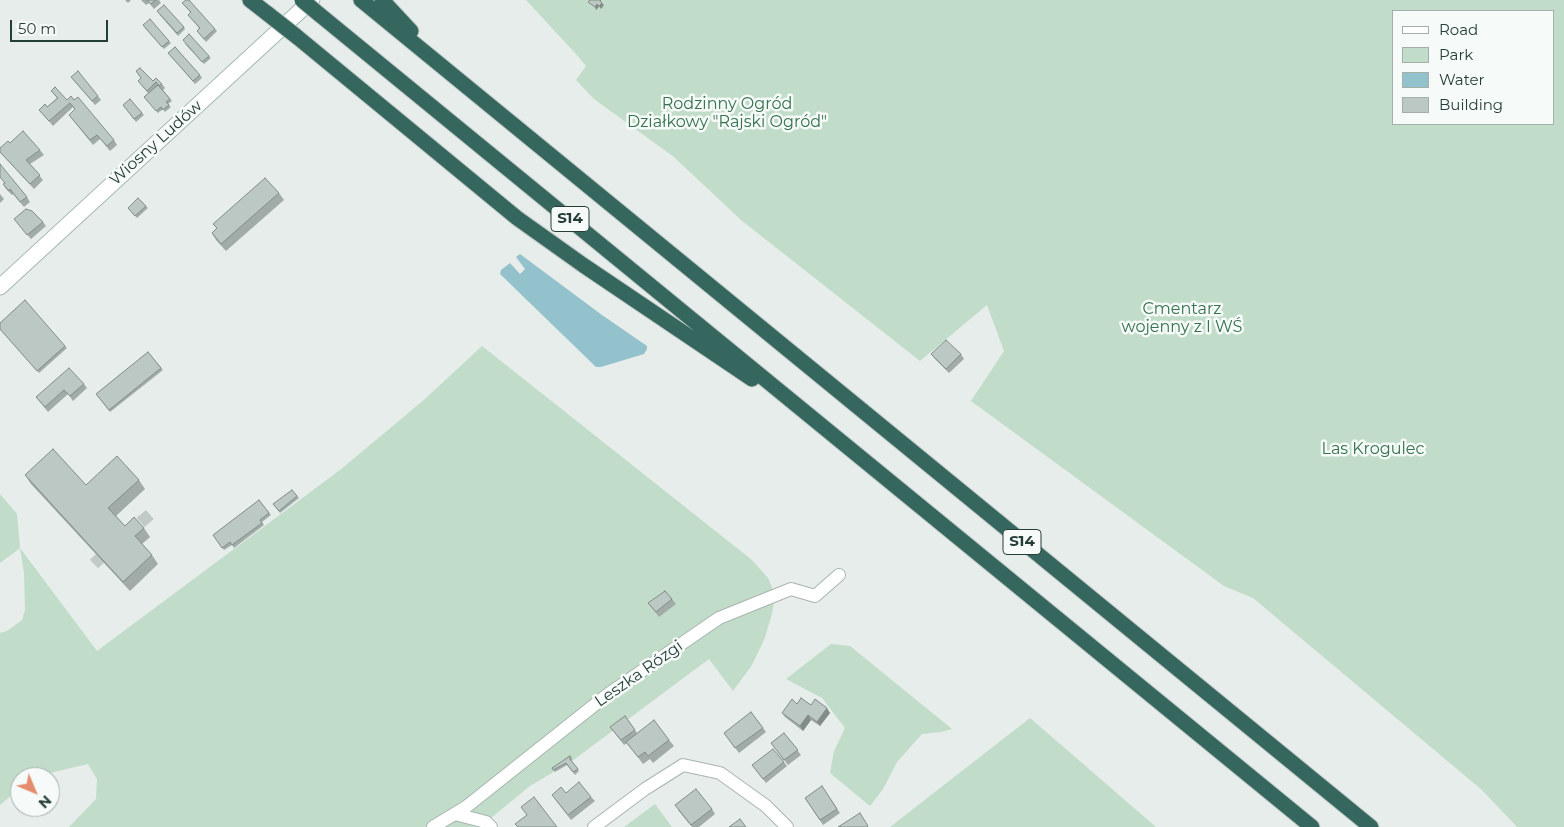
<!DOCTYPE html>
<html>
<head>
<meta charset="utf-8">
<style>
	body { margin:0 }
	#map { position:relative; width:1564px; height:827px; overflow:hidden; background:#e6edea; font-family:Montserrat,sans-serif }
	canvas { display:block }
	.legend { position:absolute; left:1392px; top:10px; width:162px; height:115px; box-sizing:border-box; background:#f6faf8; border:1px solid #a3afab; margin:0; padding:6px 9px; list-style:none; font-size:15px; color:#263e38 }
	.legend li { display:flex; align-items:center; gap:10px; height:25px }
	.legend b { width:25px; border:1px solid #a3afab }
	.north { position:absolute; left:10px; top:767px; width:50px; height:50px; box-sizing:border-box; background:#f6faf8; border:1px solid #a3afab; border-radius:50%; rotate:135deg; font-size:14px; font-weight:700; line-height:20px; text-align:center; color:#263e38 }
	.north::after { content:''; display:block; margin:auto; width:18px; height:22px; background:#e48c6d; clip-path:polygon(50% 0,100% 100%,50% 72%,0 100%) }
	.scale { position:absolute; left:10px; top:20px; width:98px; height:22px; box-sizing:border-box; border:2px solid #263e38; border-top:0; padding-left:6px; font-size:15px; line-height:18px; white-space:nowrap; color:#263e38; -webkit-text-stroke:4px #f6faf8; paint-order:stroke }
</style>
</head>
<body>
<div id="map">
<canvas width="1564" height="827"></canvas>
<ul class="legend">
<li><b style="height:6px;background:#fff"></b>Road</li>
<li><b style="height:14px;background:#c1dcc9"></b>Park</li>
<li><b style="height:14px;background:#94c2cc"></b>Water</li>
<li><b style="height:14px;background:#bbc8c3"></b>Building</li>
</ul>
<div class="north">N</div>
<div class="scale">50 m</div>
</div>
<script>
const context = document.querySelector('canvas').getContext('2d');
context.lineJoin = 'round';
function fill(path, color) { context.fillStyle = color; context.fill(path, 'evenodd'); }
const poly = rows => new Path2D(rows.map(r => 'M' + r).join(''));
function strokePath(path, color, width, dash) { context.strokeStyle = color; context.lineWidth = width; context.lineCap = dash ? 'butt' : 'round'; context.setLineDash(dash || []); context.stroke(path); }
function drawText(font, color, halo, rows, align = 'center') {
  context.font = font + ' Montserrat,sans-serif'; context.lineWidth = 5; context.setLineDash([]); context.textBaseline = 'middle'; context.strokeStyle = halo; context.fillStyle = color; for (const [text, x, y, turn = 0] of rows) {
    context.save(); context.translate(x, y); context.rotate((+turn || 0) * Math.PI / 180); context.textAlign = isNaN(turn) ? turn : align; if (halo) context.strokeText(text, 0, 0); context.fillText(text, 0, 0); context.restore();
  }
}
fill(poly([
	[526,0,1564,0,1564,827,1517,827,1482,790,1253,598,1224,586,971,401,1004,351,987,305,920,361,741,220,674,157,594,99,576,80,586,66,576,54],
	[1393,11,1553,11,1553,124,1393,124],
	[482,346,752,560,768,578,775,595,772,614,764,640,752,665,733,691,709,659,572,761,530,786,486,822,486,827,69,827,96,799,97,779,88,764,33,777,20,777,20,788,0,805,0,633,7,631,22,620,25,610,24,573,20,548,0,563,0,494,17,514,20,548,97,651,340,470,425,399],
	[831,644,850,646,952,729,941,732,922,734,897,762,883,789,870,806,830,773,834,751,845,728,822,698,786,679],
	[1030,718,1156,827,890,827],
	[655,804,672,827,624,827]
]), '#c1dcc9');
fill(poly([
	[520,254,602,315,647,346,647,349,644,354,601,367,596,367,500,274,501,270,510,263,520,274,525,269,516,257]
]), '#94c2cc');
strokePath(poly([
	[127,534,154,511],
	[94,564,112,547]
]), '#c0cac6', 12, [12, 6]);
const street = poly([
	[455,814,486,822,491,827],
	[433,827,466,807,607,695,719,618,791,589,815,596,839,575],
	[594,827,645,789,683,765,720,773,766,806,787,827]
]);
const secondary = poly([
	[0,287,312,0]
]);
const highway = poly([
	[250,0,268,14],
	[361,0,1371,827],
	[382,0,411,31],
	[320,15,1312,827],
	[296,36,517,218,583,265,752,379]
]);
strokePath(street, '#a9b5b1', 14);
strokePath(secondary, '#a5b8b2', 17);
strokePath(highway, '#c2c9c7', 17);
strokePath(street, '#fff', 12);
strokePath(secondary, '#fff', 15);
strokePath(highway, '#35675e', 15);
const highwayBridge = poly([
	[302,0,320,15],
	[268,14,296,36]
]);
strokePath(highwayBridge, '#c2c9c7', 17, []);
strokePath(highwayBridge, '#35675e', 15);
fill(poly([
	[125,0,131,0,128,3],
	[141,0,159,0,161,3,154,9,149,3,146,5],
	[182,3,215,29,217,31,206,42,197,31,199,28,188,15,191,13],
	[159,14,184,27,185,29,178,36],
	[144,27,169,41,171,43,164,49],
	[184,43,209,56,211,58,204,64],
	[170,55,200,75,202,78,195,84],
	[136,71,153,81,162,84,165,88,163,90,172,101,168,104,171,107,165,112,163,109,158,113,146,99,148,93,138,81,141,78],
	[71,77,98,96,101,100,95,105],
	[51,91,67,100,114,140,117,145,110,151,100,139,93,145,69,115,75,109,73,107,53,126,39,110,47,107,57,98],
	[130,99,144,115,136,122,123,105],
	[10,143,40,150,44,155,30,164,43,180,34,189,0,152,0,148],
	[5,183,27,197,30,202,24,207,13,194,12,195,6,189,3,184],
	[279,193,284,200,226,251,216,240,212,233,217,229,213,224],
	[0,194,4,199,0,203],
	[146,206,148,208,137,218,128,208],
	[14,219,43,222,46,226,31,239],
	[0,329,65,346,67,348,39,373],
	[148,352,163,370,110,412,96,394],
	[931,354,961,354,964,359,949,373,935,359],
	[84,384,87,388,73,401,68,394,48,412,36,397],
	[25,475,86,485,139,480,145,489,116,516,125,526,144,528,150,537,142,544,152,555,158,564,130,591,31,484],
	[292,490,299,498,280,513,273,504],
	[259,500,271,515,262,522,264,525,234,548,232,545,224,550,213,535],
	[672,599,676,604,659,617,648,603],
	[797,704,811,705,830,713,820,726,811,720,803,731,785,717,782,713],
	[751,712,766,732,739,753,724,733],
	[625,716,637,733,669,740,674,746,653,763,650,759,643,764,627,743,624,745,610,727],
	[784,733,801,755,788,765,771,743],
	[570,756,572,758,572,761,579,771,575,775,567,765,555,772,552,768],
	[784,762,787,766,766,783,752,765],
	[822,786,840,813,823,825,805,798],
	[591,797,595,801,571,820,555,799],
	[712,809,715,814,699,827,692,827,678,810]
]), '#a1aca8');
fill(poly([
	[602,3,604,5,601,9,599,6],
	[597,4,599,7,596,10,595,7],
	[827,708,830,713,820,726,817,722],
	[808,715,811,720,803,731,800,726]
]), '#838c88');
const building = poly([
	[147,0,156,0,151,4,147,0],
	[186,0,189,0,215,29,204,39,197,31,200,28,188,15,191,12,182,3,186,0],
	[590,0,601,0,600,1,602,3,599,6,597,4,595,7,588,2,590,0],
	[164,5,184,27,177,33,157,11,164,5],
	[150,19,169,41,162,47,143,25,150,19],
	[189,34,209,56,202,62,183,40,189,34],
	[175,47,200,75,193,81,168,53,175,47],
	[140,68,153,81,156,78,162,84,159,86,156,82,147,91,138,81,141,78,136,71,140,68],
	[78,71,98,96,92,101,71,77,78,71],
	[158,85,170,99,166,102,169,105,165,108,163,110,161,107,156,111,144,97,158,85],
	[55,87,67,100,71,96,74,100,78,97,114,140,107,146,97,135,90,140,69,115,75,109,70,103,49,121,39,110,45,104,47,107,58,98,51,91,55,87],
	[130,99,142,113,134,119,123,105,130,99],
	[23,131,40,150,26,160,40,175,30,184,0,152,0,148,8,141,10,143,23,131],
	[0,164,27,197,20,202,10,189,9,191,3,184,5,183,0,177,0,164],
	[265,178,279,193,221,244,212,233,217,228,213,224,265,178],
	[138,198,146,206,135,216,128,208,138,198],
	[26,209,32,211,43,222,27,235,14,219,26,209],
	[25,300,65,346,37,371,0,329,0,323,25,300],
	[946,340,961,354,946,369,931,354,946,340],
	[148,352,161,368,109,410,96,394,148,352],
	[69,368,84,384,70,396,64,390,45,407,36,397,69,368],
	[53,449,86,485,117,456,139,480,108,508,125,526,134,517,144,528,135,536,152,555,123,582,25,475,53,449],
	[292,490,297,496,279,511,273,504,292,490],
	[259,500,269,513,260,520,262,523,232,545,230,542,222,548,213,535,259,500],
	[665,591,672,599,656,612,648,603,665,591],
	[801,698,811,705,815,699,827,708,817,722,808,715,800,726,782,713,792,699,797,704,801,698],
	[751,712,763,728,735,748,724,733,751,712],
	[625,716,635,730,621,740,610,727,625,716],
	[654,720,669,740,648,756,645,752,638,757,626,742,654,720],
	[784,733,798,750,784,760,771,743,784,733],
	[773,749,784,762,763,779,752,765,773,749],
	[570,756,570,759,578,769,573,772,566,763,553,770,552,768,570,756],
	[579,782,591,797,568,815,552,795,561,787,566,793,579,782],
	[822,786,837,809,820,820,805,798,822,786],
	[696,789,712,809,691,825,675,805,696,789],
	[534,797,557,827,518,827,515,824,527,815,521,807,534,797],
	[860,813,868,826,867,827,838,827,860,813],
	[740,819,746,827,729,827,740,819]
]);
fill(building, '#bbc8c3');
strokePath(building, '#838c88', 1);
for (const [x, y, w] of [
	[570,219,38],
	[1022,542,38]
]) { const box = new Path2D(); box.roundRect(x - w / 2, y - 12.5, w, 25, 4); context.fillStyle = '#f6faf8'; context.fill(box); strokePath(box, '#263e38', 1); }
drawText('bold 15px', '#263e38', null, [
	["S14",570,219],
	["S14",1022,542]
]);
drawText('16px', '#34714d', '#f6faf8', [
	["Rodzinny Ogród",727,104],
	["Działkowy \"Rajski Ogród\"",727,122],
	["Cmentarz",1182,309],
	["wojenny z I WŚ",1182,327],
	["Las Krogulec",1373,449]
]);
drawText('16px', '#263e38', '#f6faf8', [
	["Wiosny Ludów",156,143,-42],
	["Leszka Rózgi",639,674,-35]
]);
</script>
</body>
</html>
